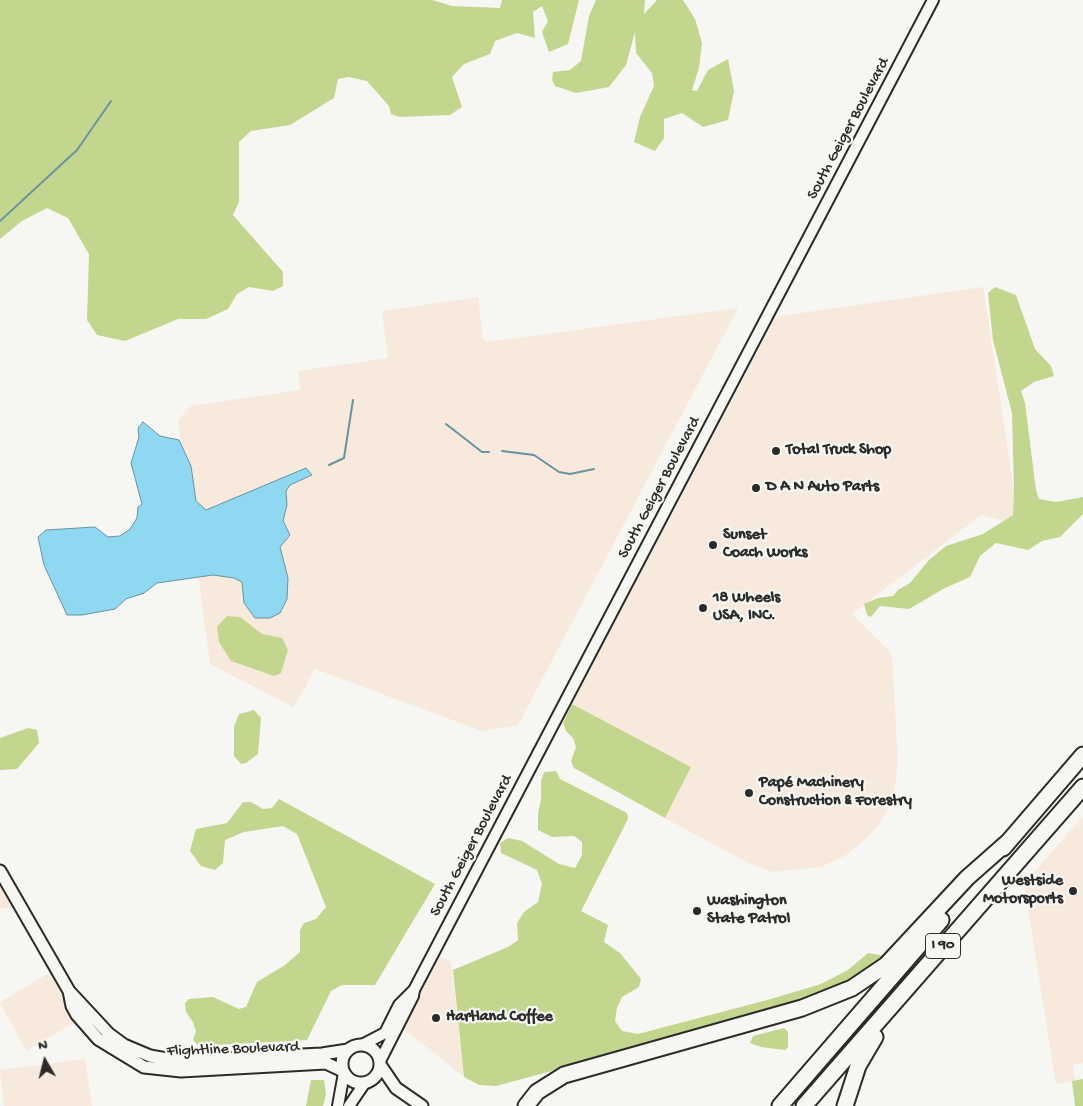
<!DOCTYPE html>
<html>
<head>
<meta charset="utf-8">
<style>
	body { margin:0 }
	#map { position:relative; width:1083px; height:1106px; overflow:hidden; background:#f6f6f2; font-family:"Gochi Hand",sans-serif }
	canvas { display:block }
	.north { position:absolute; left:20px; top:1036px; width:50px; height:50px; -webkit-text-stroke:4px #f6f6f2; paint-order:stroke; rotate:352deg; font-size:14px; font-weight:700; line-height:20px; text-align:center; color:#2b2b2b }
	.north::after { content:''; display:block; margin:auto; width:18px; height:22px; background:#2b2b2b; clip-path:polygon(50% 0,100% 100%,50% 72%,0 100%) }
</style>
</head>
<body>
<div id="map">
<canvas width="1083" height="1106"></canvas>
<div class="north">N</div>
</div>
<script>
const context = document.querySelector('canvas').getContext('2d');
context.lineJoin = 'round';
function fill(path, color) { context.fillStyle = color; context.fill(path, 'evenodd'); }
const poly = rows => new Path2D(rows.map(r => 'M' + r).join(''));
function strokePath(path, color, width, dash) { context.strokeStyle = color; context.lineWidth = width; context.lineCap = dash ? 'butt' : 'round'; context.setLineDash(dash || []); context.stroke(path); }
function drawText(font, color, halo, rows, align = 'center') {
  context.font = font + ' "Gochi Hand",sans-serif'; context.lineWidth = 4.5; context.setLineDash([]); context.textBaseline = 'middle'; context.strokeStyle = halo; context.fillStyle = color; for (const [text, x, y, turn = 0] of rows) {
    context.save(); context.translate(x, y); context.rotate((+turn || 0) * Math.PI / 180); context.textAlign = isNaN(turn) ? turn : align; if (halo) context.strokeText(text, 0, 0); context.fillText(text, 0, 0); context.restore();
  }
}
fill(poly([
	[983,287,1014,490,1013,515,1003,521,981,515,852,614,892,654,898,762,893,800,882,820,867,838,846,855,821,867,773,872,750,864,665,818,691,767,572,704,775,319,780,316],
	[478,297,483,339,487,342,738,308,518,725,482,731,315,669,294,707,210,664,178,420,191,406,300,390,298,371,388,358,382,311],
	[1083,816,1083,1063,1073,1065,1075,1081,1056,1084,1024,884],
	[0,884,13,907,0,909],
	[439,956,451,962,464,1077,403,1028],
	[51,972,77,1021,26,1051,0,1002],
	[85,1059,92,1106,4,1106,0,1070]
]), '#f8e9dd');
fill(poly([
	[0,0,432,0,452,6,500,8,502,0,579,0,568,44,549,52,542,32,548,21,542,6,533,12,535,38,517,33,495,41,490,54,464,64,452,77,462,107,450,115,400,117,391,114,389,106,367,81,349,77,338,79,334,98,290,125,251,131,239,142,239,202,233,215,283,272,283,286,273,291,249,287,237,294,228,309,206,319,178,319,125,341,97,335,87,320,89,254,68,218,47,208,22,221,0,239],
	[596,0,645,0,644,14,657,0,683,0,695,19,702,43,699,68,692,90,697,91,708,70,728,59,734,91,728,120,703,127,682,113,664,119,664,138,655,151,634,142,640,117,654,86,652,73,636,53,635,32,626,65,609,87,576,93,555,86,552,80,553,72,570,70,581,61,589,16],
	[995,287,1016,295,1035,349,1051,366,1054,376,1034,382,1021,391,1025,403,1036,490,1039,499,1056,502,1083,497,1083,514,1060,537,1042,541,1028,550,996,543,980,556,970,577,945,588,909,609,880,606,871,617,867,615,864,604,878,598,893,596,898,590,910,583,929,560,946,546,983,534,1013,515,1014,490,1012,413,993,340,988,293],
	[227,616,240,617,262,634,282,638,288,650,281,673,274,676,231,661,219,642,217,627],
	[572,704,691,767,665,818,574,768,571,761,576,747,573,738,566,731,563,723],
	[254,710,261,718,258,754,246,763,241,764,234,756,234,727,239,714],
	[28,728,37,730,39,743,17,769,0,770,0,738],
	[556,771,560,779,627,813,628,819,581,911,608,925,604,942,620,953,641,979,639,987,622,997,617,1008,615,1021,622,1031,638,1034,771,999,821,984,848,970,868,953,885,956,860,976,825,993,792,1006,496,1086,479,1085,464,1077,453,970,508,947,518,940,517,923,524,912,538,902,542,884,537,870,501,853,500,843,508,838,522,841,559,864,575,868,582,855,582,842,574,836,552,837,538,830,538,813,541,800,541,781,544,772],
	[279,799,435,884,375,985,342,985,331,991,307,1040,199,1046,193,1040,196,1031,193,1022,186,1012,185,1003,189,999,213,997,239,1009,246,1007,257,982,285,965,300,952,300,930,304,923,316,919,326,907,297,834,283,826,244,832,225,840,223,863,215,870,201,866,190,851,196,829,227,823,243,802,251,802,263,809,272,808],
	[784,1028,788,1032,788,1047,785,1050,761,1047,750,1043,753,1036],
	[1083,1079,1083,1106,1075,1106,1072,1081],
	[311,1080,324,1080,326,1094,323,1106,306,1106]
]), '#c2d78d');
const water = poly([
	[143,422,160,436,179,440,191,466,196,501,206,510,306,468,312,475,290,485,286,491,287,505,283,521,290,535,280,547,288,578,287,599,280,613,270,618,255,618,244,603,242,582,234,578,213,575,157,583,144,593,126,599,115,609,82,615,67,615,44,565,38,537,46,530,95,527,108,537,120,536,130,529,137,518,138,507,142,504,131,463,139,437,138,428,143,422]
]);
fill(water, '#8fd8f1');
strokePath(water, '#6793a2', 1);
strokePath(poly([
	[0,221,77,150,111,101],
	[446,424,482,452,489,452],
	[502,451,534,455,559,472,570,474,594,469],
	[329,465,344,458,353,400]
]), '#6793a2', 2);
const tertiary = poly([
	[362,1045,385,1033,399,1005,414,990],
	[380,1061,413,996,414,990,933,0],
	[338,1106,344,1073],
	[349,1106,364,1084]
]);
const secondary = poly([
	[0,871,69,991,109,1034,124,1045,150,1056,178,1061,322,1054,348,1050],
	[69,991,72,1006,77,1015,98,1039,144,1067,181,1071,326,1063,343,1071],
	'342 1064a19 19 0 1 1 38 0a19 19 0 1 1-38 0Z',
	[381,1066,396,1088,422,1106]
]);
const motorway = poly([
	[1003,848,1083,755],
	[526,1106,537,1092,564,1075,802,1008,852,988,886,965,967,878,1010,840],
	[780,1106,941,920],
	[804,1106,1083,787],
	[845,1106,858,1066,875,1037]
]);
strokePath(tertiary, '#2b2b2b', 14);
strokePath(secondary, '#2b2b2b', 15);
strokePath(motorway, '#2b2b2b', 19);
strokePath(tertiary, '#f6f6f2', 10);
strokePath(secondary, '#f6f6f2', 11);
strokePath(motorway, '#f6f6f2', 15);
for (const [x, y, r, color] of [
	[776,451,5,"#2b2b2b"],
	[756,488,5,"#2b2b2b"],
	[713,545,5,"#2b2b2b"],
	[703,608,5,"#2b2b2b"],
	[749,793,5,"#2b2b2b"],
	[1073,891,5,"#2b2b2b"],
	[697,911,5,"#2b2b2b"],
	[436,1018,5,"#2b2b2b"]
]) { const dot = new Path2D(); dot.arc(x, y, r, 0, 2 * Math.PI); context.fillStyle = color; context.fill(dot); strokePath(dot, '#f6f6f2', 2); }
for (const [x, y, w] of [
	[943,946,35]
]) { const box = new Path2D(); box.roundRect(x - w / 2, y - 12.5, w, 25, 4); context.fillStyle = '#f6f6f2'; context.fill(box); strokePath(box, '#2b2b2b', 1); }
drawText('bold 15px', '#2b2b2b', null, [
	["I 90",943,946]
]);
drawText('16px', '#2b2b2b', '#f6f6f2', [
	["South Geiger Boulevard",849,129,-62],
	["South Geiger Boulevard",660,488,-62],
	["South Geiger Boulevard",472,846,-62],
	["Flightline Boulevard",233,1050,-2]
]);
drawText('bold 16px', '#2b2b2b', '#f6f6f2', [
	["Total Truck Shop",786,451],
	["D A N Auto Parts",766,488],
	["Sunset",723,536],
	["Coach Works",723,554],
	["18 Wheels",713,599],
	["USA, INC.",713,617],
	["Papé Machinery",759,784],
	["Construction & Forestry",759,802],
	["Westside",1063,882,"right"],
	["Motorsports",1063,900,"right"],
	["Washington",707,902],
	["State Patrol",707,920],
	["Hartland Coffee",446,1018]
], 'left');
</script>
</body>
</html>
